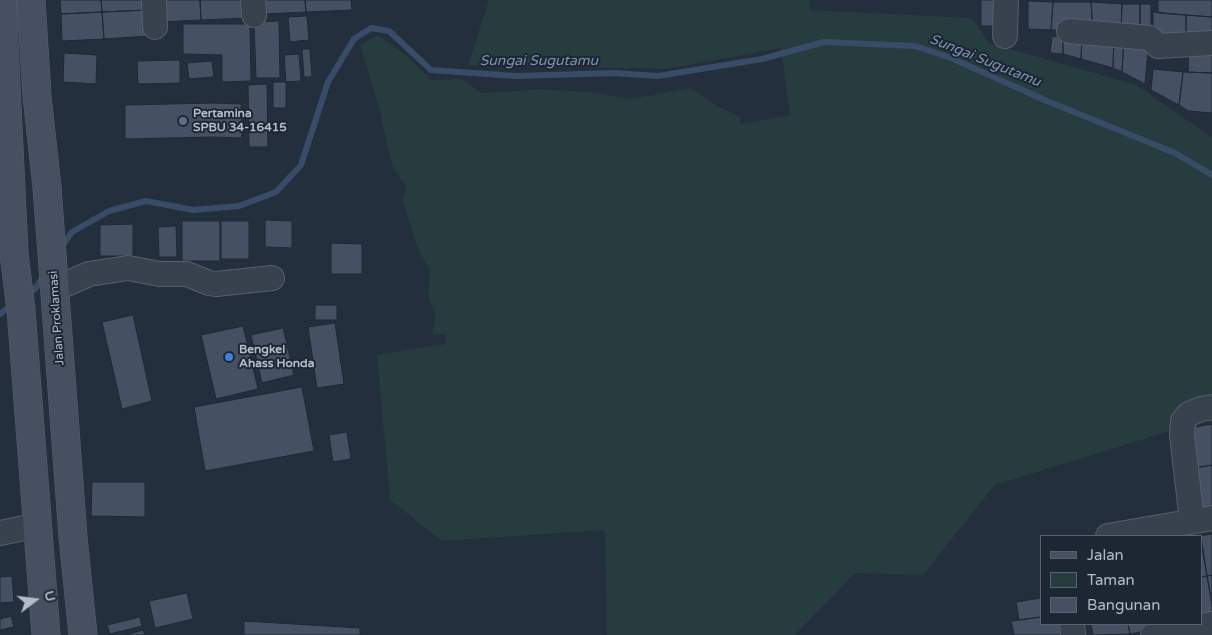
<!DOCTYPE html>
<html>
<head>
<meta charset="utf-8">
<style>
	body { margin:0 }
	#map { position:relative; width:1212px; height:635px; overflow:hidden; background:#242f3e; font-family:"Varela Round",sans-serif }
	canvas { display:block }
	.legend { position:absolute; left:1040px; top:535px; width:162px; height:90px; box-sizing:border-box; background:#1d2633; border:1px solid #59626f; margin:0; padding:6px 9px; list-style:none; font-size:15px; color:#b4bcc9 }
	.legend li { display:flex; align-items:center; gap:10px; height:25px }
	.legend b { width:25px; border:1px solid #59626f }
	.north { position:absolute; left:10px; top:575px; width:50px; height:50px; -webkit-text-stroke:4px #1d2633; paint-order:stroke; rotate:75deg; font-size:14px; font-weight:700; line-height:20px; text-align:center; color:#b4bcc9 }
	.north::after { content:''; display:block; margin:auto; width:18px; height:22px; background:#b4bcc9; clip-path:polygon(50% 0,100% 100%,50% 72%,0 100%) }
</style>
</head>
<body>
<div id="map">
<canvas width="1212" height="635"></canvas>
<ul class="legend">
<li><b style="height:6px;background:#465061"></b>Jalan</li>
<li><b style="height:14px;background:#263c3f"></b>Taman</li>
<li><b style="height:14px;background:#455162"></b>Bangunan</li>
</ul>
<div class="north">U</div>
</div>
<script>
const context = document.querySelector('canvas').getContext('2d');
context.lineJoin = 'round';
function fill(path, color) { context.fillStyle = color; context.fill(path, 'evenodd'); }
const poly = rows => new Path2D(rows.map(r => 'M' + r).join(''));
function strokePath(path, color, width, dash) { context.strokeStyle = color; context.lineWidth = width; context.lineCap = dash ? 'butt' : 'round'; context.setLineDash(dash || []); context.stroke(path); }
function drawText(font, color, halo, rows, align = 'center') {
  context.font = font + ' "Varela Round",sans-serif'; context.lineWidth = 4; context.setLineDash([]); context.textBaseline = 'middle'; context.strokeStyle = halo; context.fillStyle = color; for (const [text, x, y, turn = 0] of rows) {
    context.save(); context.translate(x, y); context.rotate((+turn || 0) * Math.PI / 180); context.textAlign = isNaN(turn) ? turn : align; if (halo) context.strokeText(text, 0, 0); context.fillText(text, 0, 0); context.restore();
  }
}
fill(poly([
	[489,0,809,0,810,10,971,18,989,43,1134,84,1212,137,1212,418,995,485,923,575,855,573,795,635,607,635,605,530,442,541,390,500,377,355,446,344,445,334,432,335,436,315,428,297,430,270,418,249,403,201,406,187,392,165,379,107,360,45,378,35,407,56,431,80,462,79,482,93,519,91,539,89,586,92,630,99,690,88,719,107,740,117,740,124,790,115,781,48,667,69,468,65]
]), '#263c3f');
strokePath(poly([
	[61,248,72,232,109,211,146,201,193,210,239,206,276,192,301,165,328,82,354,39,371,28,389,31,431,70,516,76,614,73,658,76,762,59,824,42,915,46,951,58,1047,101,1175,153,1212,175],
	[27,294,36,288,45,273],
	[0,314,13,304]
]), '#394c67', 6);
const building = poly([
	[60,0,101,0,102,12,61,14,60,0],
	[101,0,147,0,148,10,102,12,101,0],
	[158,0,200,0,201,20,160,22,158,0],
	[200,0,246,0,246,18,201,20,200,0],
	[264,0,305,0,306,12,265,14,264,0],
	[305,0,351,0,352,10,306,12,305,0],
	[981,0,1002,0,1002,26,981,26,981,0],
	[1158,0,1212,0,1212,17,1158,13,1158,0],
	[1028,1,1053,2,1051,30,1028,29,1028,1],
	[1053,2,1091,2,1093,31,1051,30,1053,2],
	[1091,2,1122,4,1121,32,1093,31,1091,2],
	[1122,4,1140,4,1140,33,1121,32,1122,4],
	[1140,4,1151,4,1151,33,1140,33,1140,4],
	[148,10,149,36,104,39,102,12,148,10],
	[102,12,104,39,62,41,61,14,102,12],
	[1153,12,1186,15,1186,42,1153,39,1153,12],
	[1186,15,1212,17,1212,43,1186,42,1186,15],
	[307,16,309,40,290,42,288,17,307,16],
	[279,21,280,78,256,78,254,22,279,21],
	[183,24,250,24,251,81,222,82,222,55,183,54,183,24],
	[1052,36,1063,38,1063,54,1050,53,1052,36],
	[1082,36,1114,37,1113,68,1081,59,1082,36],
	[1082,36,1081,59,1063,54,1063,38,1082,36],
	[1114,37,1124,37,1122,72,1113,68,1114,37],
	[1124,37,1149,39,1145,84,1122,72,1124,37],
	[1189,46,1212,47,1212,73,1188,72,1189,46],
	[302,49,310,49,312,77,304,77,302,49],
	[64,53,97,55,96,84,63,82,64,53],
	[299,54,301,81,286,82,284,55,299,54],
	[180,60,180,83,138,84,137,61,180,60],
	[212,61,214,77,189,79,187,63,212,61],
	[1153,69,1183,72,1179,105,1151,90,1153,69],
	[1183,72,1212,73,1212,113,1188,111,1179,105,1183,72],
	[273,82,286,82,286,108,273,108,273,82],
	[267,84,268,147,249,147,248,85,267,84],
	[213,103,241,104,242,138,213,137,125,139,125,105,213,103],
	[265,220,292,221,292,248,265,247,265,220],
	[182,221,220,221,220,261,182,261,182,221],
	[221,221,249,221,249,259,221,259,221,221],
	[133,224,133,256,100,256,100,225,133,224],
	[176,226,177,257,159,257,158,227,176,226],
	[331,243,362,244,362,274,331,274,331,243],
	[315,305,337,305,337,320,315,320,315,305],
	[133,315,152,401,122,409,102,322,133,315],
	[335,323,344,384,317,388,308,327,335,323],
	[243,326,258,389,216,399,201,335,243,326],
	[283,328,294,375,262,383,251,335,283,328],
	[302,387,314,451,205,471,194,407,302,387],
	[1212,424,1212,465,1195,468,1188,428,1212,424],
	[347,432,351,459,333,462,329,435,347,432],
	[1212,465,1212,509,1203,510,1195,468,1212,465],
	[92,482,145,482,145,517,91,516,92,482],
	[1212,534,1212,575,1207,576,1201,536,1199,536,1212,534],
	[1201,543,1207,576,1201,577,1201,543],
	[1212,575,1212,604,1207,576,1212,575],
	[12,576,14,602,0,603,0,577,12,576],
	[1207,576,1212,604,1212,619,1201,621,1201,577,1207,576],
	[187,593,193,619,155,628,149,601,187,593],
	[1041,598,1041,617,1019,620,1016,602,1041,598],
	[11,616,14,627,0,630,0,619,11,616],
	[140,617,142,626,110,634,107,625,140,617],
	[1041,617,1041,624,1063,624,1065,635,1014,635,1011,621,1041,617],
	[244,621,360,628,360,635,244,635,244,621],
	[1091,624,1128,624,1130,634,1093,635,1091,624],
	[1128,624,1156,624,1157,629,1130,634,1128,624],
	[143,630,145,635,125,635,143,630]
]);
fill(building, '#455162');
strokePath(building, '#1f2835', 1);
const street = poly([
	[154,0,155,27],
	[253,0,254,15],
	[1069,31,1150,38,1158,46,1212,43],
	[1005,36,1006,0],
	[55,289,89,274,128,268,160,274,187,274,209,283,216,284,272,278],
	[1192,521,1182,435,1183,421,1189,414,1201,409,1212,407],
	[0,533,38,525],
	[1108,536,1212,518],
	[1072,624,1073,635],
	[1153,635,1212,624]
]);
const secondary = poly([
	[2,0,14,253,21,310,46,635],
	[31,0,37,96,47,187,73,537,83,635]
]);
strokePath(street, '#565f6c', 26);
strokePath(secondary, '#565f6c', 29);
strokePath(street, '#38414e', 24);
strokePath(secondary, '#465061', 28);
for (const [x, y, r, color] of [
	[183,121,5,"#5c6f8a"],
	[229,357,5,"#3f7fe0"]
]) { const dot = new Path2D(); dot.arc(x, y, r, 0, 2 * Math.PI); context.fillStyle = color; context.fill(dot); strokePath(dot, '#1d2633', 2); }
drawText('bold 12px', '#b4bcc9', '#1d2633', [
	["Pertamina",193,114],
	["SPBU 34-16415",193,128],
	["Bengkel",239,350],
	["Ahass Honda",239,364]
], 'left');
drawText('12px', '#b4bcc9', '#1d2633', [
	["Jalan Proklamasi",57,318,-94]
]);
drawText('italic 14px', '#7c92b1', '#1d2633', [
	["Sungai Sugutamu",539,61],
	["Sungai Sugutamu",985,61,22]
]);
</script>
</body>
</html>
